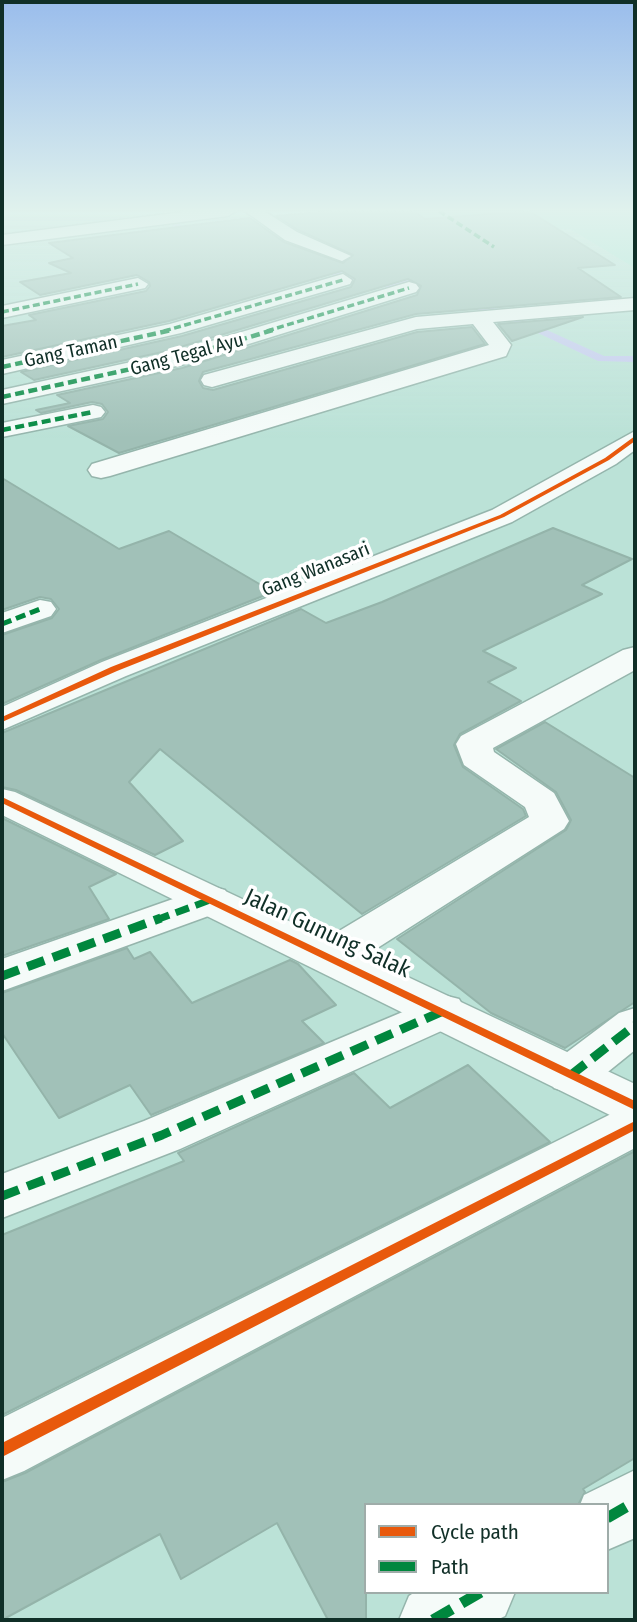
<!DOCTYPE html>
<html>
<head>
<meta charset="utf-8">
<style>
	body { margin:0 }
	#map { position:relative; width:637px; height:1622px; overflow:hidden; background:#bbe2d7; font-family:"Fira Sans Condensed",sans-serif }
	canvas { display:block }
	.frame { position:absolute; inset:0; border:4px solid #102f27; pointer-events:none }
	.legend { position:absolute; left:364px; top:1503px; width:245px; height:91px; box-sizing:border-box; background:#fff; border:2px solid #9faca9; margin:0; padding:9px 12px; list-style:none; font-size:21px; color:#102f27 }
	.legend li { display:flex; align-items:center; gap:14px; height:35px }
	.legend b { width:35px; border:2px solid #9faca9 }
</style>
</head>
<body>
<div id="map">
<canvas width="637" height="1622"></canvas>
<div class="frame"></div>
<ul class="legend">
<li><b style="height:9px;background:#e8590c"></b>Cycle path</li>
<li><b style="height:9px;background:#00873e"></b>Path</li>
</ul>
</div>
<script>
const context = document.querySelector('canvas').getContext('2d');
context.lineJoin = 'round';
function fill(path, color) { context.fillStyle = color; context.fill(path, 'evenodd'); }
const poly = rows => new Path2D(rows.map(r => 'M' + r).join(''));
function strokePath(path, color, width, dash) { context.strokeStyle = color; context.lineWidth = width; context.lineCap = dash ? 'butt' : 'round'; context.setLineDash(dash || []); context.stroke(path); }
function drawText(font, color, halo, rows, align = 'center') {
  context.font = font + ' "Fira Sans Condensed",sans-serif'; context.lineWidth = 7; context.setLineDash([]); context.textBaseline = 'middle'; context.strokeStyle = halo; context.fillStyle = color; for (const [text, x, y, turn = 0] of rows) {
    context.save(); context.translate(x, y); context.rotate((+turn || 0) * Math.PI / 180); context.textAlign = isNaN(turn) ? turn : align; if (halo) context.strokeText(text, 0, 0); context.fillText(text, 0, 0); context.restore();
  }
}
fill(poly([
	[368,211,635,211,635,268,570,229,398,235]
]), '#a8e8d5');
fill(poly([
	[166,211,174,211,180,225,202,234,202,238,174,228,166,211],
	[312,260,332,264,337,271,373,282,422,279,442,285,438,288,422,285,372,288,331,275,326,268,312,264,312,260],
	[461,301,503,310,604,356,635,356,635,362,598,361,497,314,458,306,461,301]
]), '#c6caf1');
const building = poly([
	[334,211,414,211,425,219,529,211,615,265,578,268,621,297,416,314,203,372,199,381,203,388,213,390,417,332,472,327,485,344,119,453,68,426,103,419,108,412,102,404,92,402,41,413,36,410,70,403,57,395,182,368,417,295,421,286,408,279,167,351,34,380,21,372,182,336,351,287,355,279,342,271,169,321,2,357,2,326,36,320,29,315,146,291,150,286,149,282,137,275,40,295,20,282,71,273,49,263,73,258,49,243,250,218,284,242,343,263,353,255,298,230,276,216,334,211],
	[583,317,512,341,498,324,583,317],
	[2,478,119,549,169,531,273,592,101,660,2,704,2,635,52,618,59,609,51,599,40,597,2,610,2,478],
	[553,528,632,559,582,585,602,594,483,651,516,668,488,682,521,701,460,734,454,745,463,767,523,809,526,816,362,914,160,749,129,782,183,841,155,855,16,790,2,787,2,733,301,609,326,623,382,602,553,528],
	[545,722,635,778,635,1002,565,1048,491,1013,397,939,566,830,571,820,556,792,496,749,545,722],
	[2,818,116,874,89,887,109,919,2,956,2,818],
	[127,948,134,959,150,952,192,1003,290,960,298,964,336,1005,302,1021,324,1043,151,1115,130,1085,59,1118,2,1033,2,993,127,948],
	[468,1065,550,1142,2,1415,2,1235,184,1161,178,1153,354,1073,390,1108,468,1065],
	[635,1151,635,1458,583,1489,585,1492,578,1505,366,1505,366,1620,328,1620,277,1523,181,1579,160,1534,2,1620,2,1482,25,1473,635,1151]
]);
fill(building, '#a1c1b8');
strokePath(building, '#94b4aa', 2);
const minor = poly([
	[245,211,264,211,297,232,351,256,342,261,285,240,245,211],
	[343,274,352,280,350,284,181,333,2,374,2,360,170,324,343,274],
	[138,278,148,284,145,288,2,318,2,306,138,278],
	[409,282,416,284,419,288,416,292,181,365,2,404,2,390,168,354,409,282],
	[635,298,635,310,493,322,511,345,506,356,110,476,101,478,92,476,88,470,92,464,489,345,473,324,417,329,212,387,204,385,201,380,204,375,416,317,635,298],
	[93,405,101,407,105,412,101,417,2,437,2,423,93,405],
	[635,431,635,450,616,464,512,522,126,676,2,730,2,707,102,662,492,510,635,431],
	[40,600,51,602,56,609,51,616,2,633,2,613,40,600],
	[635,647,635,670,493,748,494,752,554,793,569,821,564,829,346,968,330,972,314,968,308,957,314,946,529,817,525,807,464,765,456,744,461,736,623,650,635,647],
	[210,886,225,890,231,900,225,910,2,991,2,959,210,886],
	[443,995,459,999,466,1011,459,1023,180,1149,2,1218,2,1174,144,1121,443,995],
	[635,1008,635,1050,588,1088,571,1093,554,1088,547,1075,554,1062,619,1013,635,1008],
	[635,1105,635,1148,24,1471,2,1480,2,1418,617,1111,635,1105],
	[635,1470,635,1538,607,1550,607,1505,580,1505,584,1495,635,1470],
	[415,1592,515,1592,505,1616,497,1620,399,1620,409,1596,415,1592]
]);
const tertiary = poly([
	[2,789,15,792,635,1084,635,1125,618,1119,2,815,2,789]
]);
const secondary = poly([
	[190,211,236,211,228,216,2,245,2,235,190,211]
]);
strokePath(minor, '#95b5ac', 3);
strokePath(tertiary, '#95b5ac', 3);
strokePath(secondary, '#95b5ac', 3);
fill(minor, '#f5fbf9');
fill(tertiary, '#f5fbf9');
fill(secondary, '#f5fbf9');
strokePath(poly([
	[439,211,494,247],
	[2,312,138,284],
	[164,331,343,280],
	[267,331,409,288]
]), '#00873e', 3.5, [7, 3.5]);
strokePath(poly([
	[2,367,172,330],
	[2,397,173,360,273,330],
	[2,430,93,412]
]), '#00873e', 4.5, [9, 4.5]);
strokePath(poly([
	[2,624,40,609]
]), '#00873e', 5, [10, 5]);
strokePath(poly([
	[156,920,210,900]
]), '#00873e', 7, [14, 7]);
strokePath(poly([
	[2,976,161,918],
	[571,1075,635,1025],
	[2,1196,162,1135,443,1011]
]), '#00873e', 9, [18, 9]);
strokePath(poly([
	[607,1518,635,1502],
	[433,1620,481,1592]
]), '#00873e', 11, [22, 11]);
fill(poly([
	[635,436,635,441,609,460,504,517,117,671,2,722,2,717,111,667,500,515,605,458,635,436],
	[2,797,635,1101,635,1110,2,803,2,797],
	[635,1121,635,1130,2,1457,2,1443,635,1121]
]), '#e8590c');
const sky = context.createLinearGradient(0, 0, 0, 438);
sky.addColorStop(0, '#9abdec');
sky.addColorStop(0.48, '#e0f2ed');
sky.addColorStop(1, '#e0f2ed00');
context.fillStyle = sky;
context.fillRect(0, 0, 637, 438);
drawText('19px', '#102f27', '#fff', [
	["Gang Taman",71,352,-12],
	["Gang Tegal Ayu",187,355,-15],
	["Gang Wanasari",316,570,-22]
]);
drawText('23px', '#102f27', '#fff', [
	["Jalan Gunung Salak",327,934,25]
]);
</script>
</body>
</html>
